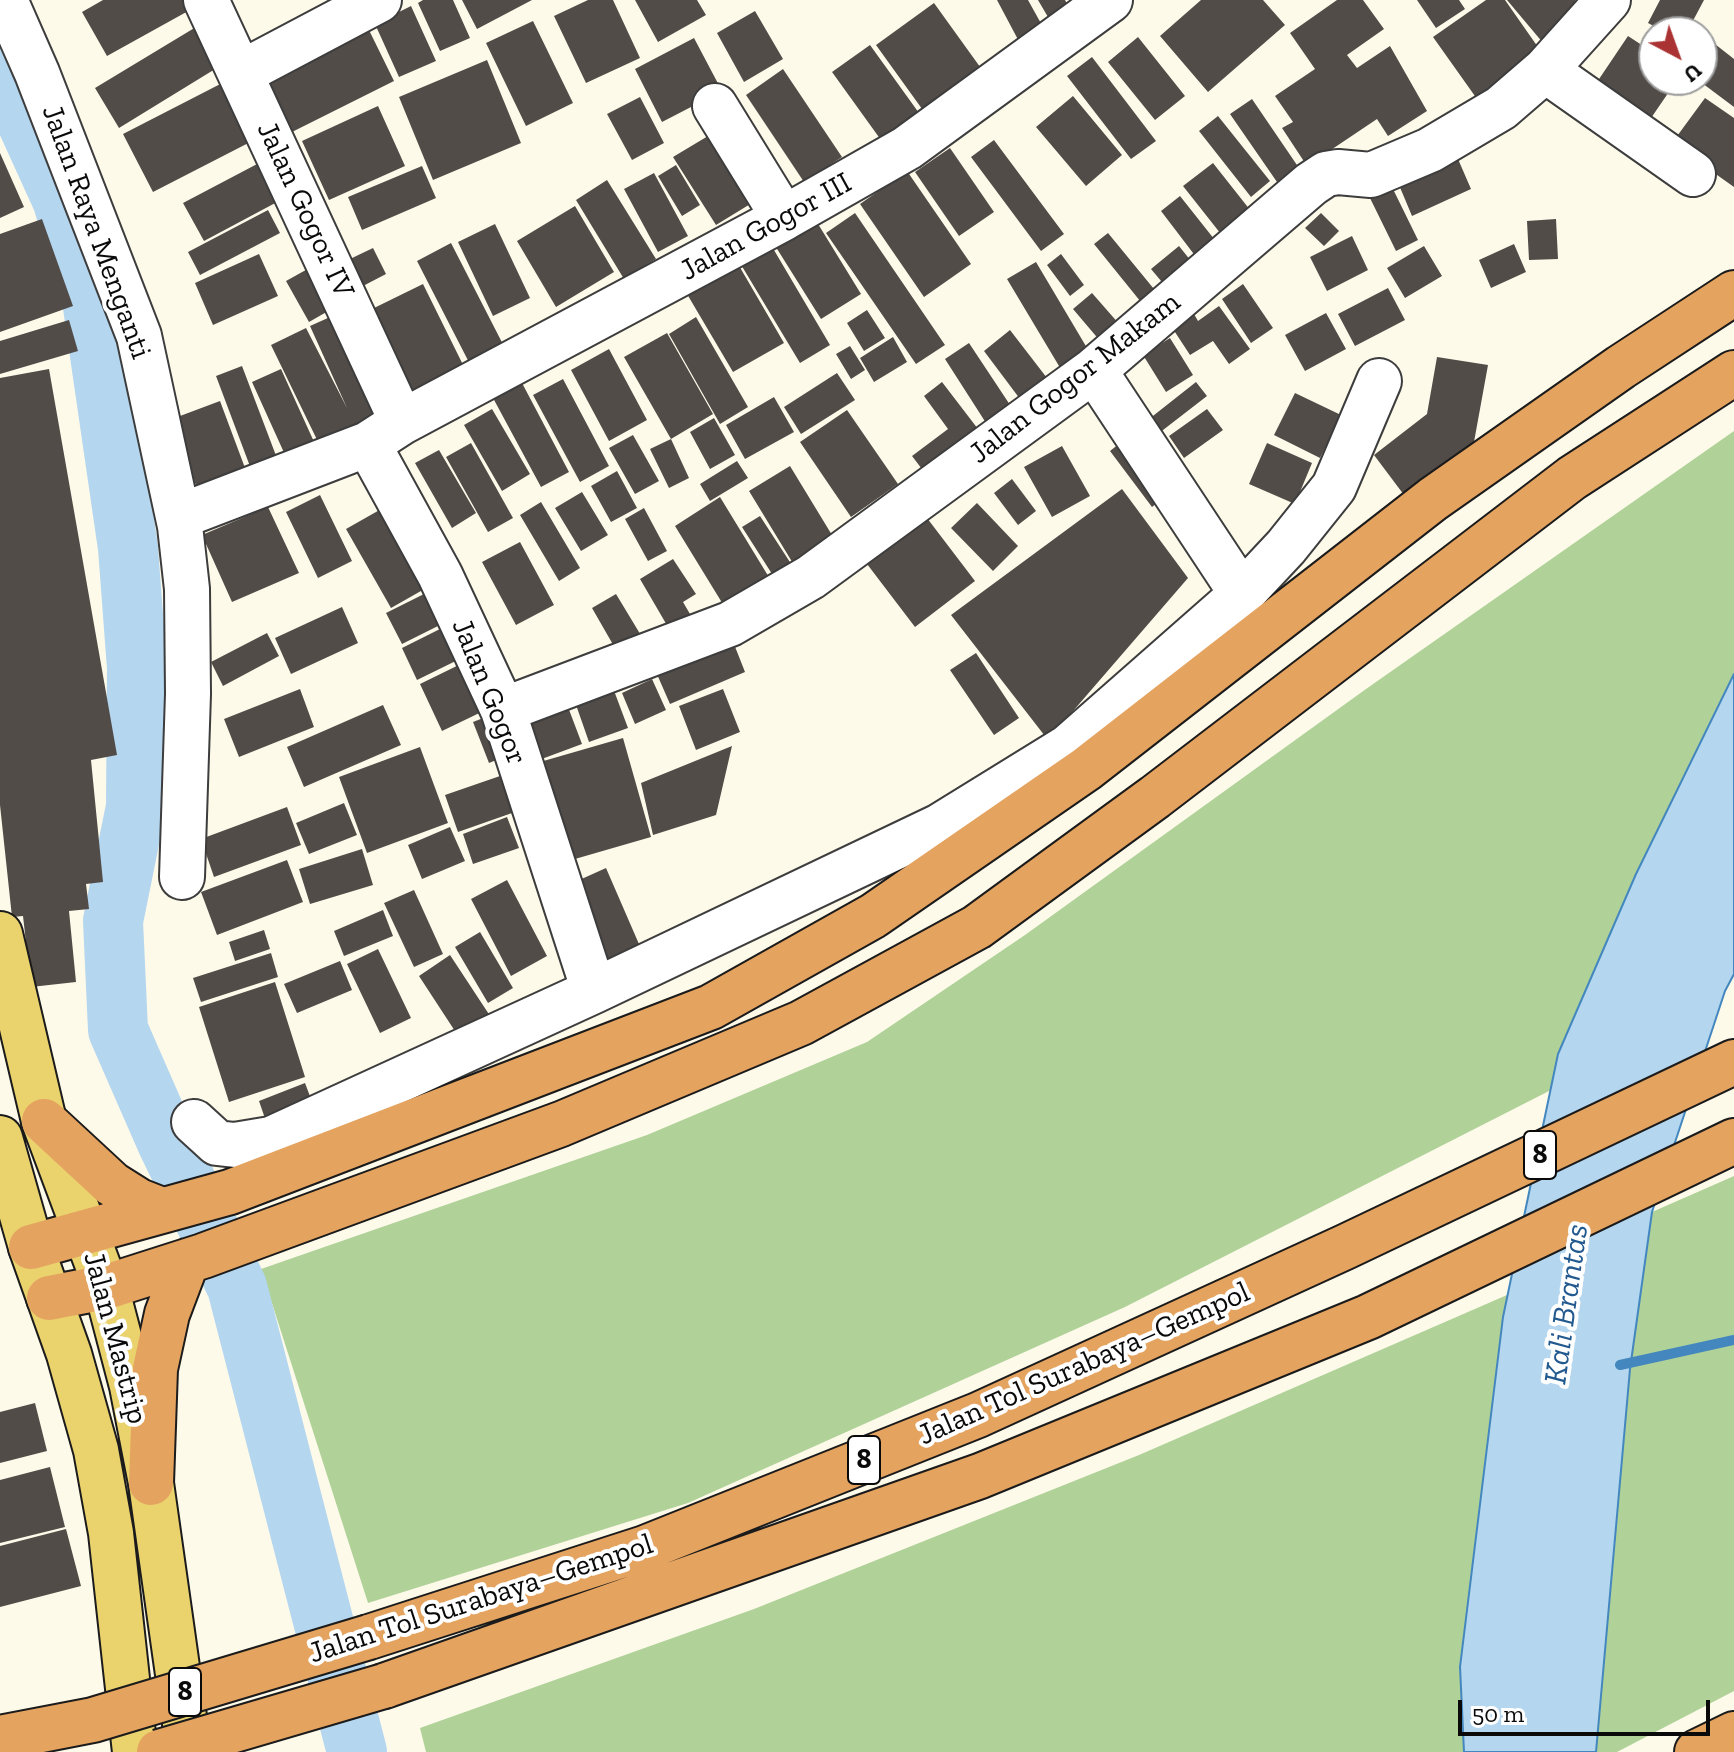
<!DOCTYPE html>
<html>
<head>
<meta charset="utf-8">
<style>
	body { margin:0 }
	#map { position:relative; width:1734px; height:1752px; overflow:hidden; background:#fdfaea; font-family:"Zilla Slab",serif }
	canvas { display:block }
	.north { position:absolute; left:1638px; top:16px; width:80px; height:80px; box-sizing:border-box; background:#fff; border:2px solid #9d9d9d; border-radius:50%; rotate:139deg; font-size:22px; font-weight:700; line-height:32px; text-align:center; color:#0a0a0a }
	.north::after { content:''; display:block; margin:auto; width:28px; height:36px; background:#ab3232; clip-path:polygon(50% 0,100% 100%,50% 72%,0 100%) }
	.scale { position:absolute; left:1458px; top:1700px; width:252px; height:36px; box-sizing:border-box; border:4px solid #0a0a0a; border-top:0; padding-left:10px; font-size:24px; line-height:28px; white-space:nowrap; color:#0a0a0a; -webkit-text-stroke:6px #fff; paint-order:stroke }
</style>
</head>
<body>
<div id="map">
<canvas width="1734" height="1752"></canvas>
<div class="north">U</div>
<div class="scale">50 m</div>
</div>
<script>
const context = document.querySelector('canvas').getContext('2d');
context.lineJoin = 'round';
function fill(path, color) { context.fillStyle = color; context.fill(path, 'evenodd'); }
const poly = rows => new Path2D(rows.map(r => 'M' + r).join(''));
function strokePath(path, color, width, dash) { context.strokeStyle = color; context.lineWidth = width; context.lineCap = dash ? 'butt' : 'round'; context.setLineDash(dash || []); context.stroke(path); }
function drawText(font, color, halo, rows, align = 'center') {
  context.font = font + ' "Zilla Slab",serif'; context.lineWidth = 8; context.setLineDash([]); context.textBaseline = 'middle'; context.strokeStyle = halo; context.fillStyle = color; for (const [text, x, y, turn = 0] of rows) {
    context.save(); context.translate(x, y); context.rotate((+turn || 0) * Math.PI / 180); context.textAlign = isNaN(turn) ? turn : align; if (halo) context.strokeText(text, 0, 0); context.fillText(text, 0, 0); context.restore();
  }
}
fill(poly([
	[1734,431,1734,674,1636,874,1559,1054,1551,1090,1125,1307,688,1503,368,1603,261,1269,647,1135,867,1042,1025,935,1366,689],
	[1734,1176,1734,1691,1617,1752,1596,1752,1630,1369,1652,1212],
	[1507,1295,1460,1667,1464,1752,426,1752,420,1728,754,1609,1139,1455]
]), '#b0d299');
const water = poly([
	[1734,674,1734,974,1725,991,1652,1212,1630,1369,1596,1752,1464,1752,1460,1667,1503,1317,1558,1054,1636,874,1734,674]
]);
fill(water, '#b4d6ef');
strokePath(water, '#4387be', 2);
strokePath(poly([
	[1620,1365,1734,1340]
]), '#4387be', 10);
strokePath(poly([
	[0,63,62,199,91,293,128,548,137,668,136,807,113,921,118,1030,167,1142,237,1287,357,1752]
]), '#b4d6ef', 60);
fill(poly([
	[103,0,196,0,199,5,107,56,82,12],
	[423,0,453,0,470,38,440,51,418,3],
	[462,0,532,0,477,29],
	[588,0,613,0,640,58,586,83,554,16],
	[635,0,697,0,706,15,658,42],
	[997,0,1028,0,1048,36,1023,49],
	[1038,0,1065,0,1075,18,1055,29],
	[1201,0,1263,0,1285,25,1208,92,1160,36],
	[1337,0,1363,0,1384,29,1347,55,1357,68,1390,46,1427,111,1388,136,1377,119,1307,166,1282,128,1293,122,1275,96,1315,69,1290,33],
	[1417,0,1459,0,1465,9,1436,28],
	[1486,0,1505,0,1547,60,1482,106,1433,37],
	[1507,0,1575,0,1589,16,1549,50],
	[1660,0,1704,0,1687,32,1665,32,1648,23],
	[934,3,988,78,930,120,876,45],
	[411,6,436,61,399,77,375,24],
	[755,11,783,59,744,82,717,33],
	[533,21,573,103,526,126,486,43],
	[367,26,394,81,292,132,265,76],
	[196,27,220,66,119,128,95,88],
	[1628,36,1654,53,1654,80,1677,80,1647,124,1593,88],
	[1138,37,1185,96,1155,120,1108,62],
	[1706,37,1734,59,1734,107,1698,80,1702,80,1702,42],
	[694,38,722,91,662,122,635,69],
	[870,45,924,120,886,147,832,72],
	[1092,57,1156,141,1131,159,1067,76],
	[487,60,521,143,433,180,399,97],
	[783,69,842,157,804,182,746,95],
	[232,78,262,136,153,192,123,134],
	[1073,96,1122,155,1086,186,1036,127],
	[640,97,664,143,632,160,607,114],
	[1705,98,1734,118,1734,187,1672,143],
	[1252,99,1299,168,1277,182,1230,114],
	[378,106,405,166,329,200,302,141],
	[1218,116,1270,181,1251,197,1199,131],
	[723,127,765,195,716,225,673,157],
	[994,140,1064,234,1041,251,971,157],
	[950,148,994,212,959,236,915,172],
	[0,153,24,207,0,218],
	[1458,159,1471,189,1412,216,1399,185],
	[259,163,279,201,204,241,183,203],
	[1213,163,1258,220,1228,243,1183,186],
	[676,165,700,205,682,216,658,176],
	[422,166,436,198,362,230,348,197],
	[907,171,971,264,924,297,860,204],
	[654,173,688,236,658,252,624,189],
	[607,180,656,259,624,279,576,200],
	[1391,185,1418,240,1396,251,1369,196],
	[1180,196,1226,254,1206,270,1161,211],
	[575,206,614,272,556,307,517,241],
	[268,210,280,233,200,275,188,252],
	[855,213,945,345,916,364,826,233],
	[1321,213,1339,231,1324,246,1305,228],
	[42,219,73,306,0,332,0,234],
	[815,219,861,294,821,319,774,244],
	[1556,219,1558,259,1529,260,1527,221],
	[495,224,530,298,493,316,458,242],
	[1108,233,1163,300,1149,312,1094,244],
	[1352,236,1368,270,1327,291,1310,257],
	[451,243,510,358,476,376,417,261],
	[1514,244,1526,272,1491,288,1479,260],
	[771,245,830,345,800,363,740,263],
	[1179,246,1199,271,1172,294,1151,269],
	[1424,246,1442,276,1405,298,1387,268],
	[373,248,386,274,363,286,350,259],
	[259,254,278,296,213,325,195,283],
	[1061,254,1084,285,1070,296,1047,265],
	[322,261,344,302,309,322,286,281],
	[1036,262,1090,353,1062,371,1007,279],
	[738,264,784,343,733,372,687,294],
	[423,284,472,383,419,409,372,309],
	[1243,284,1273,328,1251,343,1222,299],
	[1388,288,1405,320,1355,346,1338,314],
	[1092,293,1120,325,1101,342,1073,309],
	[1219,306,1250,349,1229,364,1213,341,1190,355,1173,329,1194,314,1198,321],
	[348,309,396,416,322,450,271,345,306,328,347,408,310,326],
	[867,310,885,338,864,351,847,323],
	[1326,313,1346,349,1305,371,1285,335],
	[696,317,748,407,720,424,669,334],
	[69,320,78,351,0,374,0,341],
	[1010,330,1047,378,1020,399,984,351],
	[667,333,713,414,671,439,689,478,669,488,650,449,671,439,624,357],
	[893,337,907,362,874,382,860,358],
	[1170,338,1193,375,1166,392,1143,355],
	[969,343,1020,420,995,437,945,359],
	[850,346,865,370,851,379,836,354],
	[609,349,647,420,609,441,571,370],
	[1437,357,1488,365,1474,442,1404,495,1374,455,1427,414],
	[242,366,283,474,257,485,216,376],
	[49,369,117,755,91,760,103,882,86,884,89,909,69,911,76,982,31,987,23,916,12,917,0,805,0,378],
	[281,369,315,444,286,457,252,382],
	[837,373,855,400,801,434,784,407],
	[563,379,609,466,580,482,533,395],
	[942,382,978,429,928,477,912,456,948,429,924,396],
	[1196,382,1207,396,1154,437,1144,423],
	[522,383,569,472,541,487,493,398],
	[1295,393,1341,415,1320,458,1274,435],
	[774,397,794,432,745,459,726,425],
	[220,401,251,484,202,502,172,419],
	[492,409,530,474,502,491,464,425],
	[1207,409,1223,430,1184,458,1169,436],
	[847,410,898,484,851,517,800,442],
	[714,418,735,455,710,469,690,432],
	[633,435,659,481,635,494,609,448],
	[1124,440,1166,496,1152,507,1110,451],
	[471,443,513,518,488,532,446,457],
	[1267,443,1312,463,1295,504,1249,484],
	[1062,446,1090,496,1052,517,1024,467],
	[439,450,476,513,452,528,415,463],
	[737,461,748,478,710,501,700,484],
	[790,466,835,540,794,565,749,491],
	[617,471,637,508,611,522,591,486],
	[1012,479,1036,511,1018,525,994,493],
	[1122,489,1188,578,1048,740,951,615],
	[582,492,608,535,581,551,555,508],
	[320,495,352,561,318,578,286,512],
	[720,497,778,592,732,619,675,526],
	[541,502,580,568,559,581,520,515],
	[977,503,1018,546,993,571,951,528],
	[268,507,299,573,232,602,202,535],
	[383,508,428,587,391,608,346,529],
	[644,508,667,551,648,561,625,519],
	[760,516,799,576,781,588,742,527],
	[927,518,975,581,915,627,867,564],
	[520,542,554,605,516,625,482,562],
	[673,559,696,594,683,602,697,626,675,639,640,579],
	[442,585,458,616,402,644,386,613],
	[616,594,648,647,623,662,592,608],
	[342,607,358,643,291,674,275,638],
	[456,621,472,653,417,680,402,648],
	[267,633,279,656,223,686,211,662],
	[732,639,745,672,670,704,656,672],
	[976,653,1019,718,994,735,950,670],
	[473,658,496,705,442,731,420,684],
	[652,679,666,710,635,724,622,693],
	[613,688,628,728,589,742,575,702],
	[300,689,314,727,239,757,224,719],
	[723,689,740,732,696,750,679,706],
	[383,705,401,745,304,787,287,747],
	[568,707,582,744,539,760,525,722],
	[496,713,511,754,489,763,473,722],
	[623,738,651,837,568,861,540,762],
	[732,746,716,815,653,835,641,783],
	[420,747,448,823,367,853,339,777],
	[500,776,512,813,458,832,445,795],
	[344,803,357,835,309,854,296,823],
	[287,807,301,845,214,877,201,839],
	[507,817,519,848,473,864,463,834],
	[450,827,465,861,422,879,408,845],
	[362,849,373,885,310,904,299,869],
	[287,860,303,902,217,935,201,892],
	[606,868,642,951,602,968,566,886],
	[507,880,547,956,511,976,471,899],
	[414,890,443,954,414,967,384,903],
	[383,910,393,936,344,956,334,931],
	[264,930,270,949,235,961,229,942],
	[480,932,513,988,488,1003,455,947],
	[378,949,411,1018,380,1033,347,964],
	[271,953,278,977,201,1002,193,978],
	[450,955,498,1028,466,1048,419,976],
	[340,961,352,990,297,1013,284,984],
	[275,982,305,1077,229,1102,199,1007],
	[305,1083,317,1115,270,1133,259,1101],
	[35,1403,47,1451,0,1463,0,1412],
	[50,1467,65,1527,0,1543,0,1480],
	[66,1529,81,1586,0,1607,0,1546]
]), '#524c48');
const minor = poly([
	[5,0,37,73,139,336,180,526,187,589,188,694,182,877],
	[206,0,402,422],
	[1545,70,1693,174],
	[241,73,379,0],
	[715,106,784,218],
	[1094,370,1242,594],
	[368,444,440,575,503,710,594,991],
	[178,517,368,444,402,422,784,218,907,148,1110,0],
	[503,710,730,624,811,577,1094,370,1311,184,1326,174,1338,172,1371,175,1430,150,1501,108,1545,70,1608,0],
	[194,1122,217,1143,235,1145,271,1139,594,991,940,826,1068,747,1242,594,1286,547,1334,487,1379,381]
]);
const major = poly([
	[0,934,44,1121,106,1287,132,1386,151,1483,189,1752],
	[0,1138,31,1247,69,1354,96,1450,111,1533,135,1752]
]);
const highway = poly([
	[44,1121,112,1184,139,1201,162,1210],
	[31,1247,230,1192,711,1007,873,916,1086,769,1433,499,1621,367,1734,293],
	[49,1298,106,1287,203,1256,561,1124,801,1023,977,927,1155,797,1572,478,1734,373],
	[151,1483,155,1369,167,1314,187,1261],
	[369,1637,645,1548,978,1415,1345,1247,1734,1062],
	[384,1686,980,1476,1368,1317,1734,1141],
	[1697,1752,1734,1734]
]);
strokePath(minor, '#3d3d3d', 48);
strokePath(major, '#1b1b1b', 48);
strokePath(highway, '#1b1b1b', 48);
strokePath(minor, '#fff', 44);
strokePath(major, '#ead26d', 44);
strokePath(highway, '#e5a360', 44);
const highwayBridge = poly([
	[0,1738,93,1720,369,1637],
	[159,1752,384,1686]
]);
strokePath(highwayBridge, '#1b1b1b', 48, []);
strokePath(highwayBridge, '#e5a360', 44);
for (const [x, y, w] of [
	[1540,1155,32],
	[864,1460,32],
	[185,1692,32]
]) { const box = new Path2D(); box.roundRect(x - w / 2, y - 24, w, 48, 6); context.fillStyle = '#fff'; context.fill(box); strokePath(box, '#0a0a0a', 2); }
drawText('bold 28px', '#0a0a0a', null, [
	["8",1540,1155],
	["8",864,1460],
	["8",185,1692]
]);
drawText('30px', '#0a0a0a', '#fff', [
	["Jalan Gogor IV",305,210,65],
	["Jalan Gogor III",766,227,-29],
	["Jalan Raya Menganti",96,232,70],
	["Jalan Gogor Makam",1075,378,-38],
	["Jalan Gogor",489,692,68],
	["Jalan Mastrip",115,1338,75],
	["Jalan Tol Surabaya–Gempol",1084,1364,-24],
	["Jalan Tol Surabaya–Gempol",481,1599,-18]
]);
drawText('italic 32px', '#22598e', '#fff', [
	["Kali Brantas",1567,1304,-82]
]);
</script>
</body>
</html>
